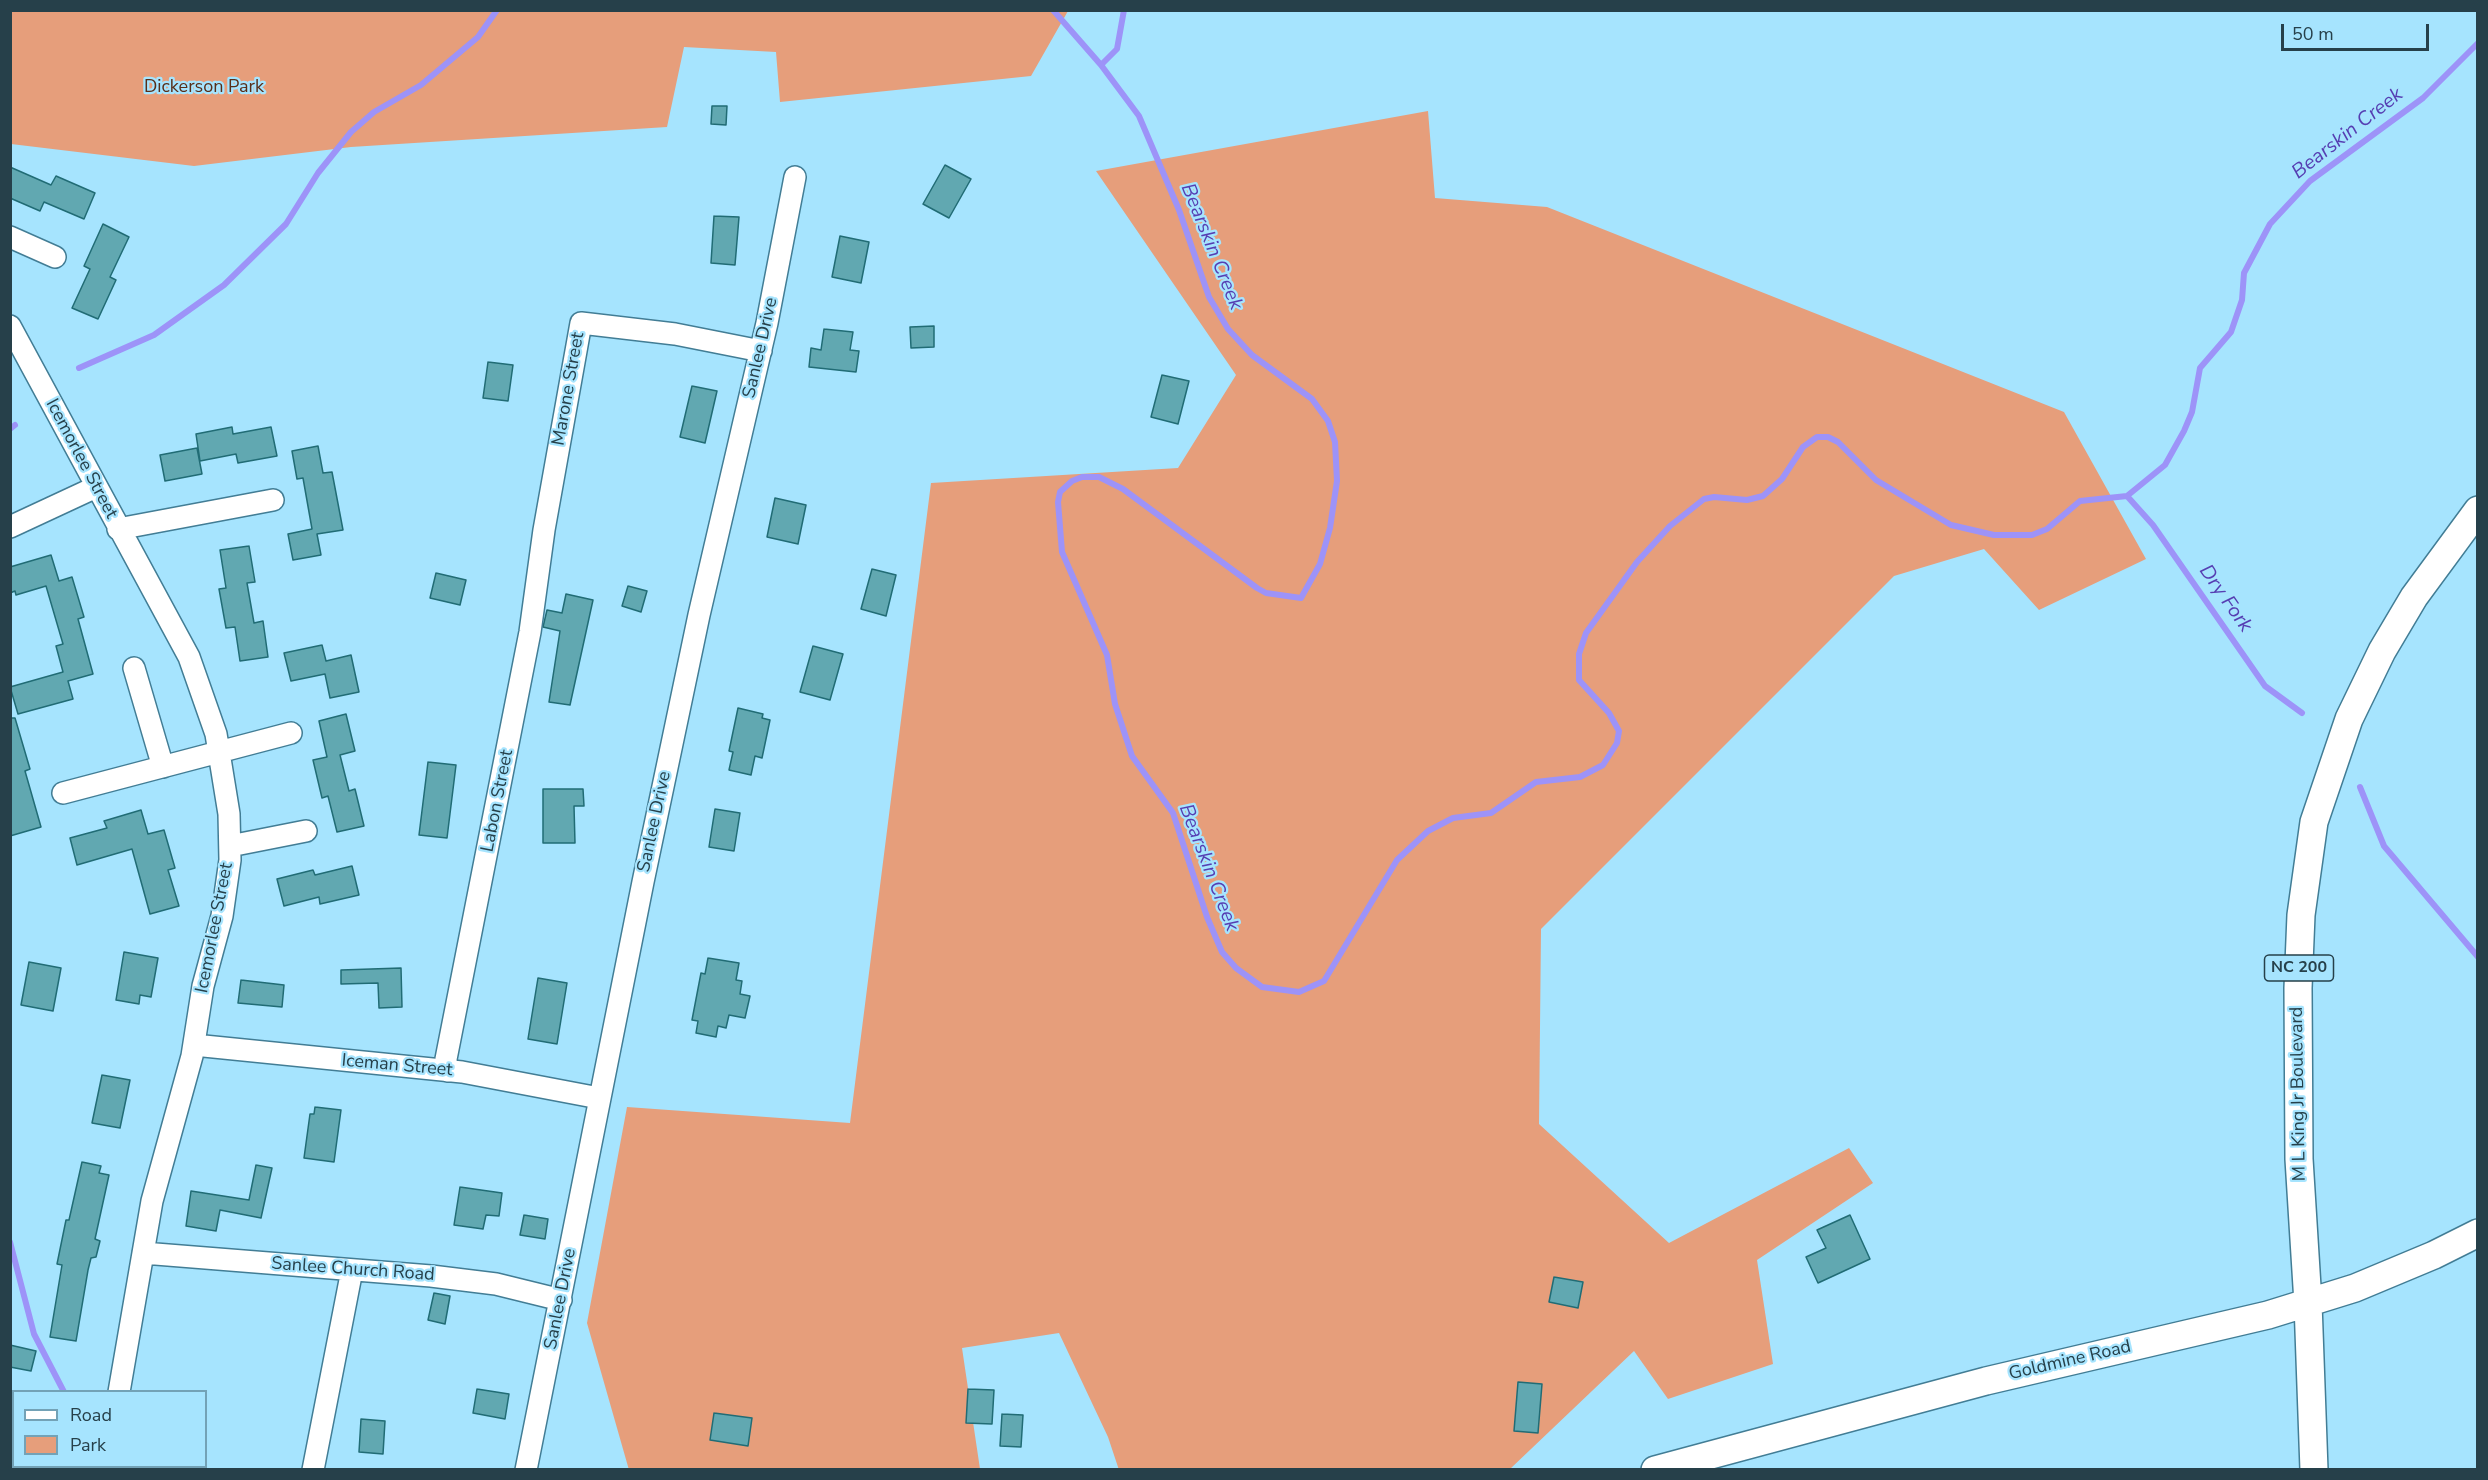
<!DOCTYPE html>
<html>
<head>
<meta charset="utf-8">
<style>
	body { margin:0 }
	#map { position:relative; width:2488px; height:1480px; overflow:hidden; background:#a6e4fe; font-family:"Nunito Sans",sans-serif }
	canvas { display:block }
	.frame { position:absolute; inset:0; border:12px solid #26404a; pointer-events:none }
	.legend { position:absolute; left:12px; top:1390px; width:195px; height:78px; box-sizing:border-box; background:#a6e4fe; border:2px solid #73a2b6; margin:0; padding:8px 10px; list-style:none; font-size:18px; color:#26404a }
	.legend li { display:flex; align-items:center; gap:12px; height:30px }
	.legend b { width:30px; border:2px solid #73a2b6 }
	.scale { position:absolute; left:2281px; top:24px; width:148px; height:27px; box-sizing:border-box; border:3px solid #26404a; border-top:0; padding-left:8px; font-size:18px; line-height:21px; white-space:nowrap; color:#26404a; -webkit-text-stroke:4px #a6e4fe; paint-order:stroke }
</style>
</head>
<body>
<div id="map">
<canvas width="2488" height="1480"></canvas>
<div class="frame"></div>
<ul class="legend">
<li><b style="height:8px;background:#fff"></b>Road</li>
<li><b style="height:16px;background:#e69e7b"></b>Park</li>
</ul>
<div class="scale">50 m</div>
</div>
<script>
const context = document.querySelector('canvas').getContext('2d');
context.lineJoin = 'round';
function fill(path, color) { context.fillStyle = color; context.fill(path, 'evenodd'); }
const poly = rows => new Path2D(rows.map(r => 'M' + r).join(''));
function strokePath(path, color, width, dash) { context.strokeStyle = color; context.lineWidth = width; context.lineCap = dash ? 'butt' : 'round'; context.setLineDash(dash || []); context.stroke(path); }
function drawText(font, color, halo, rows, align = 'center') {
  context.font = font + ' "Nunito Sans",sans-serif'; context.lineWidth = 4.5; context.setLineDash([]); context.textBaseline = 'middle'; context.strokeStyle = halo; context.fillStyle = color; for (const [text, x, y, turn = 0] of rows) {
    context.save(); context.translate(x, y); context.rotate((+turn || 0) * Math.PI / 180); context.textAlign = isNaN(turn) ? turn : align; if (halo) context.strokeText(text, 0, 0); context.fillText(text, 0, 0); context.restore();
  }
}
fill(poly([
	[11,10,1068,10,1068,11,1031,76,780,102,776,52,684,47,667,127,351,147,194,166,11,144],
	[1428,111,1435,198,1547,207,2064,412,2146,559,2039,610,1984,549,1894,576,1541,929,1539,1124,1669,1243,1849,1148,1873,1183,1757,1260,1773,1364,1668,1399,1634,1351,1510,1469,1119,1470,1108,1437,1059,1333,962,1348,980,1469,629,1470,587,1323,627,1107,850,1123,931,483,1178,468,1236,375,1096,171]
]), '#e69e7b');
strokePath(poly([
	[1053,10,1101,65,1139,116,1179,210,1209,297,1228,329,1252,355,1312,399,1328,421,1335,442,1337,481,1330,528,1320,564,1301,598,1266,593,1257,588,1123,489,1099,477,1082,477,1072,481,1060,492,1058,502,1062,552,1107,655,1115,704,1132,756,1173,813,1207,917,1222,952,1236,968,1262,987,1299,992,1324,981,1397,860,1428,831,1453,818,1491,813,1536,782,1580,777,1603,765,1617,743,1619,731,1609,713,1579,680,1579,654,1586,633,1637,562,1670,526,1704,499,1714,497,1747,500,1763,496,1782,479,1803,447,1817,437,1828,437,1838,442,1876,480,1951,525,1994,535,2032,535,2047,529,2080,501,2127,496,2165,465,2184,431,2192,412,2200,368,2231,332,2242,300,2244,273,2270,224,2310,181,2423,98,2478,43],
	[1101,65,1117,49,1124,10],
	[79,368,154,335,224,285,286,224,318,173,351,132,374,112,421,85,478,37,497,10],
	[10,429,15,425],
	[2127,496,2153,525,2265,686,2302,713],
	[2360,787,2384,846,2478,957],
	[10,1242,34,1334,64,1392],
	[79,1466,79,1470]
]), '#9d93f8', 6);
const building = poly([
	[712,106,727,106,726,125,711,124,712,106],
	[945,165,971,179,949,218,923,204,945,165],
	[10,167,51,185,56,176,95,193,84,219,44,202,40,211,10,198,10,167],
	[714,216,739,217,735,265,711,263,714,216],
	[103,224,129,237,110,277,116,280,98,319,72,308,90,269,84,266,103,224],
	[840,236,869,242,861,283,832,277,840,236],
	[934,326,934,347,911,348,910,327,934,326],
	[824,329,853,332,850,350,859,351,856,372,809,367,811,348,821,350,824,329],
	[488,362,513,365,508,401,483,398,488,362],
	[1162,375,1189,381,1178,424,1151,417,1162,375],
	[692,386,717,391,705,443,680,437,692,386],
	[232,427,233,434,271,427,277,456,238,463,236,454,200,461,196,434,232,427],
	[318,446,323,473,332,472,343,530,317,534,321,555,293,560,288,534,312,529,303,478,297,479,292,451,318,446],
	[197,448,202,474,165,481,160,455,197,448],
	[775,498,806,505,798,544,767,537,775,498],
	[249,546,255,582,247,583,254,623,263,621,268,657,240,661,235,627,226,628,219,589,226,588,220,550,249,546],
	[51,555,59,581,72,577,84,617,78,619,93,674,68,681,73,699,18,714,10,687,63,672,56,646,63,644,46,586,16,595,15,591,10,593,10,567,51,555],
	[872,569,896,575,886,616,861,609,872,569],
	[436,573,466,580,460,605,430,598,436,573],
	[628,586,647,591,641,612,622,606,628,586],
	[566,594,593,600,570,705,549,702,560,631,543,627,547,610,562,613,566,594],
	[322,645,326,661,351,655,359,692,330,698,325,674,291,681,284,653,322,645],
	[813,646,843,654,830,700,800,692,813,646],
	[738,708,763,714,762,718,770,720,762,758,755,756,751,775,729,770,733,752,729,751,738,708],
	[346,714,355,751,340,755,349,791,355,789,364,826,337,832,328,796,322,798,313,760,327,757,319,721,346,714],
	[10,718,15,718,30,769,25,771,41,827,10,836,10,718],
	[428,762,456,765,447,838,419,835,428,762],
	[543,789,583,789,584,806,574,806,575,843,543,843,543,789],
	[715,809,740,813,734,851,709,847,715,809],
	[141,810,148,834,164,830,175,868,168,870,179,906,150,914,132,849,77,865,70,838,107,828,104,821,141,810],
	[352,866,359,895,320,904,319,897,284,906,277,879,313,870,315,875,352,866],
	[124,952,158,958,151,997,140,995,139,1004,116,1000,124,952],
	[708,958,739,963,736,980,742,981,740,994,750,996,745,1018,729,1015,726,1028,718,1026,716,1037,696,1033,698,1021,692,1020,701,973,705,974,708,958],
	[29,962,61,968,53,1011,21,1005,29,962],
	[401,968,402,1007,379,1008,378,983,341,984,341,970,401,968],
	[538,978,567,983,557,1044,528,1039,538,978],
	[241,980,284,985,282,1007,238,1003,241,980],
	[102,1075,130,1080,120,1128,92,1123,102,1075],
	[315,1107,341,1110,334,1162,304,1158,310,1114,314,1114,315,1107],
	[82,1162,101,1166,99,1173,109,1175,95,1239,100,1241,96,1257,91,1258,88,1270,76,1341,50,1337,62,1265,57,1264,66,1220,69,1220,82,1162],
	[256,1165,272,1168,261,1218,220,1210,216,1231,186,1226,191,1191,249,1200,256,1165],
	[460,1187,502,1193,499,1216,486,1215,483,1229,454,1225,460,1187],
	[524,1215,548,1219,545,1239,520,1235,524,1215],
	[1850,1215,1870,1259,1818,1283,1806,1257,1826,1248,1817,1230,1850,1215],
	[1554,1277,1583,1282,1578,1308,1549,1302,1554,1277],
	[434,1293,450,1296,445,1324,428,1320,434,1293],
	[10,1345,36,1351,31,1371,10,1367,10,1345],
	[1518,1382,1542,1384,1538,1433,1514,1431,1518,1382],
	[477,1389,509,1394,505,1419,473,1413,477,1389],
	[968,1389,994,1390,992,1424,966,1423,968,1389],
	[714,1413,752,1418,748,1446,710,1440,714,1413],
	[1002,1414,1023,1415,1021,1447,1000,1446,1002,1414],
	[361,1419,385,1421,383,1454,359,1452,361,1419]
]);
fill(building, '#61a8b1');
strokePath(building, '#216c75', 1.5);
const minor = poly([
	[10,237,55,257],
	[10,326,189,657,216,734,229,814,230,860,222,916,203,986,192,1056,152,1201,119,1392],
	[10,527,96,487],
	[118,529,273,500],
	[134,668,163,767],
	[63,793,291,733],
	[230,846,306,831],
	[194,1045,462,1072,599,1098],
	[447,1071,446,1059,530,632,544,530,581,323,675,334,761,351],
	[143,1253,431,1276,496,1284,561,1300],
	[313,1470,352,1270],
	[526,1470,643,882,699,615,767,323,795,177]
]);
const major = poly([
	[10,1448,14,1448],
	[167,1466,191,1470],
	[1655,1470,1986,1381,2268,1315,2355,1288,2434,1255,2478,1233],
	[2314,1470,2308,1303,2299,1159,2298,988,2301,915,2314,822,2349,719,2382,651,2414,597,2478,510]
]);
strokePath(minor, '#427d95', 24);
strokePath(major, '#427d95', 30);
strokePath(minor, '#fff', 21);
strokePath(major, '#fff', 27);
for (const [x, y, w] of [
	[2299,968,69]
]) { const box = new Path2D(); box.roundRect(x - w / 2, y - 13, w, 26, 4.5); context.fillStyle = '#a6e4fe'; context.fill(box); strokePath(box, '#26404a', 1.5); }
drawText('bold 16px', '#26404a', null, [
	["NC 200",2299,968]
]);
drawText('18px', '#582e18', '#a6e4fe', [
	["Dickerson Park",204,88]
]);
drawText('18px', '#26404a', '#a6e4fe', [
	["Sanlee Drive",761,348,-77],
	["Marone Street",569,389,-80],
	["Icemorlee Street",81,459,62],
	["Labon Street",498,801,-79],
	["Sanlee Drive",655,822,-78],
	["Icemorlee Street",215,928,-79],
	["Iceman Street",397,1066,5],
	["M L King Jr Boulevard",2299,1094,-91],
	["Sanlee Church Road",353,1270,4],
	["Sanlee Drive",561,1299,-79],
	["Goldmine Road",2070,1361,-13]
]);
drawText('italic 20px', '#563eb2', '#a6e4fe', [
	["Bearskin Creek",2348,134,-38],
	["Bearskin Creek",1211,247,68],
	["Dry Fork",2225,599,55],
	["Bearskin Creek",1208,868,69]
]);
</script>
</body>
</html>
